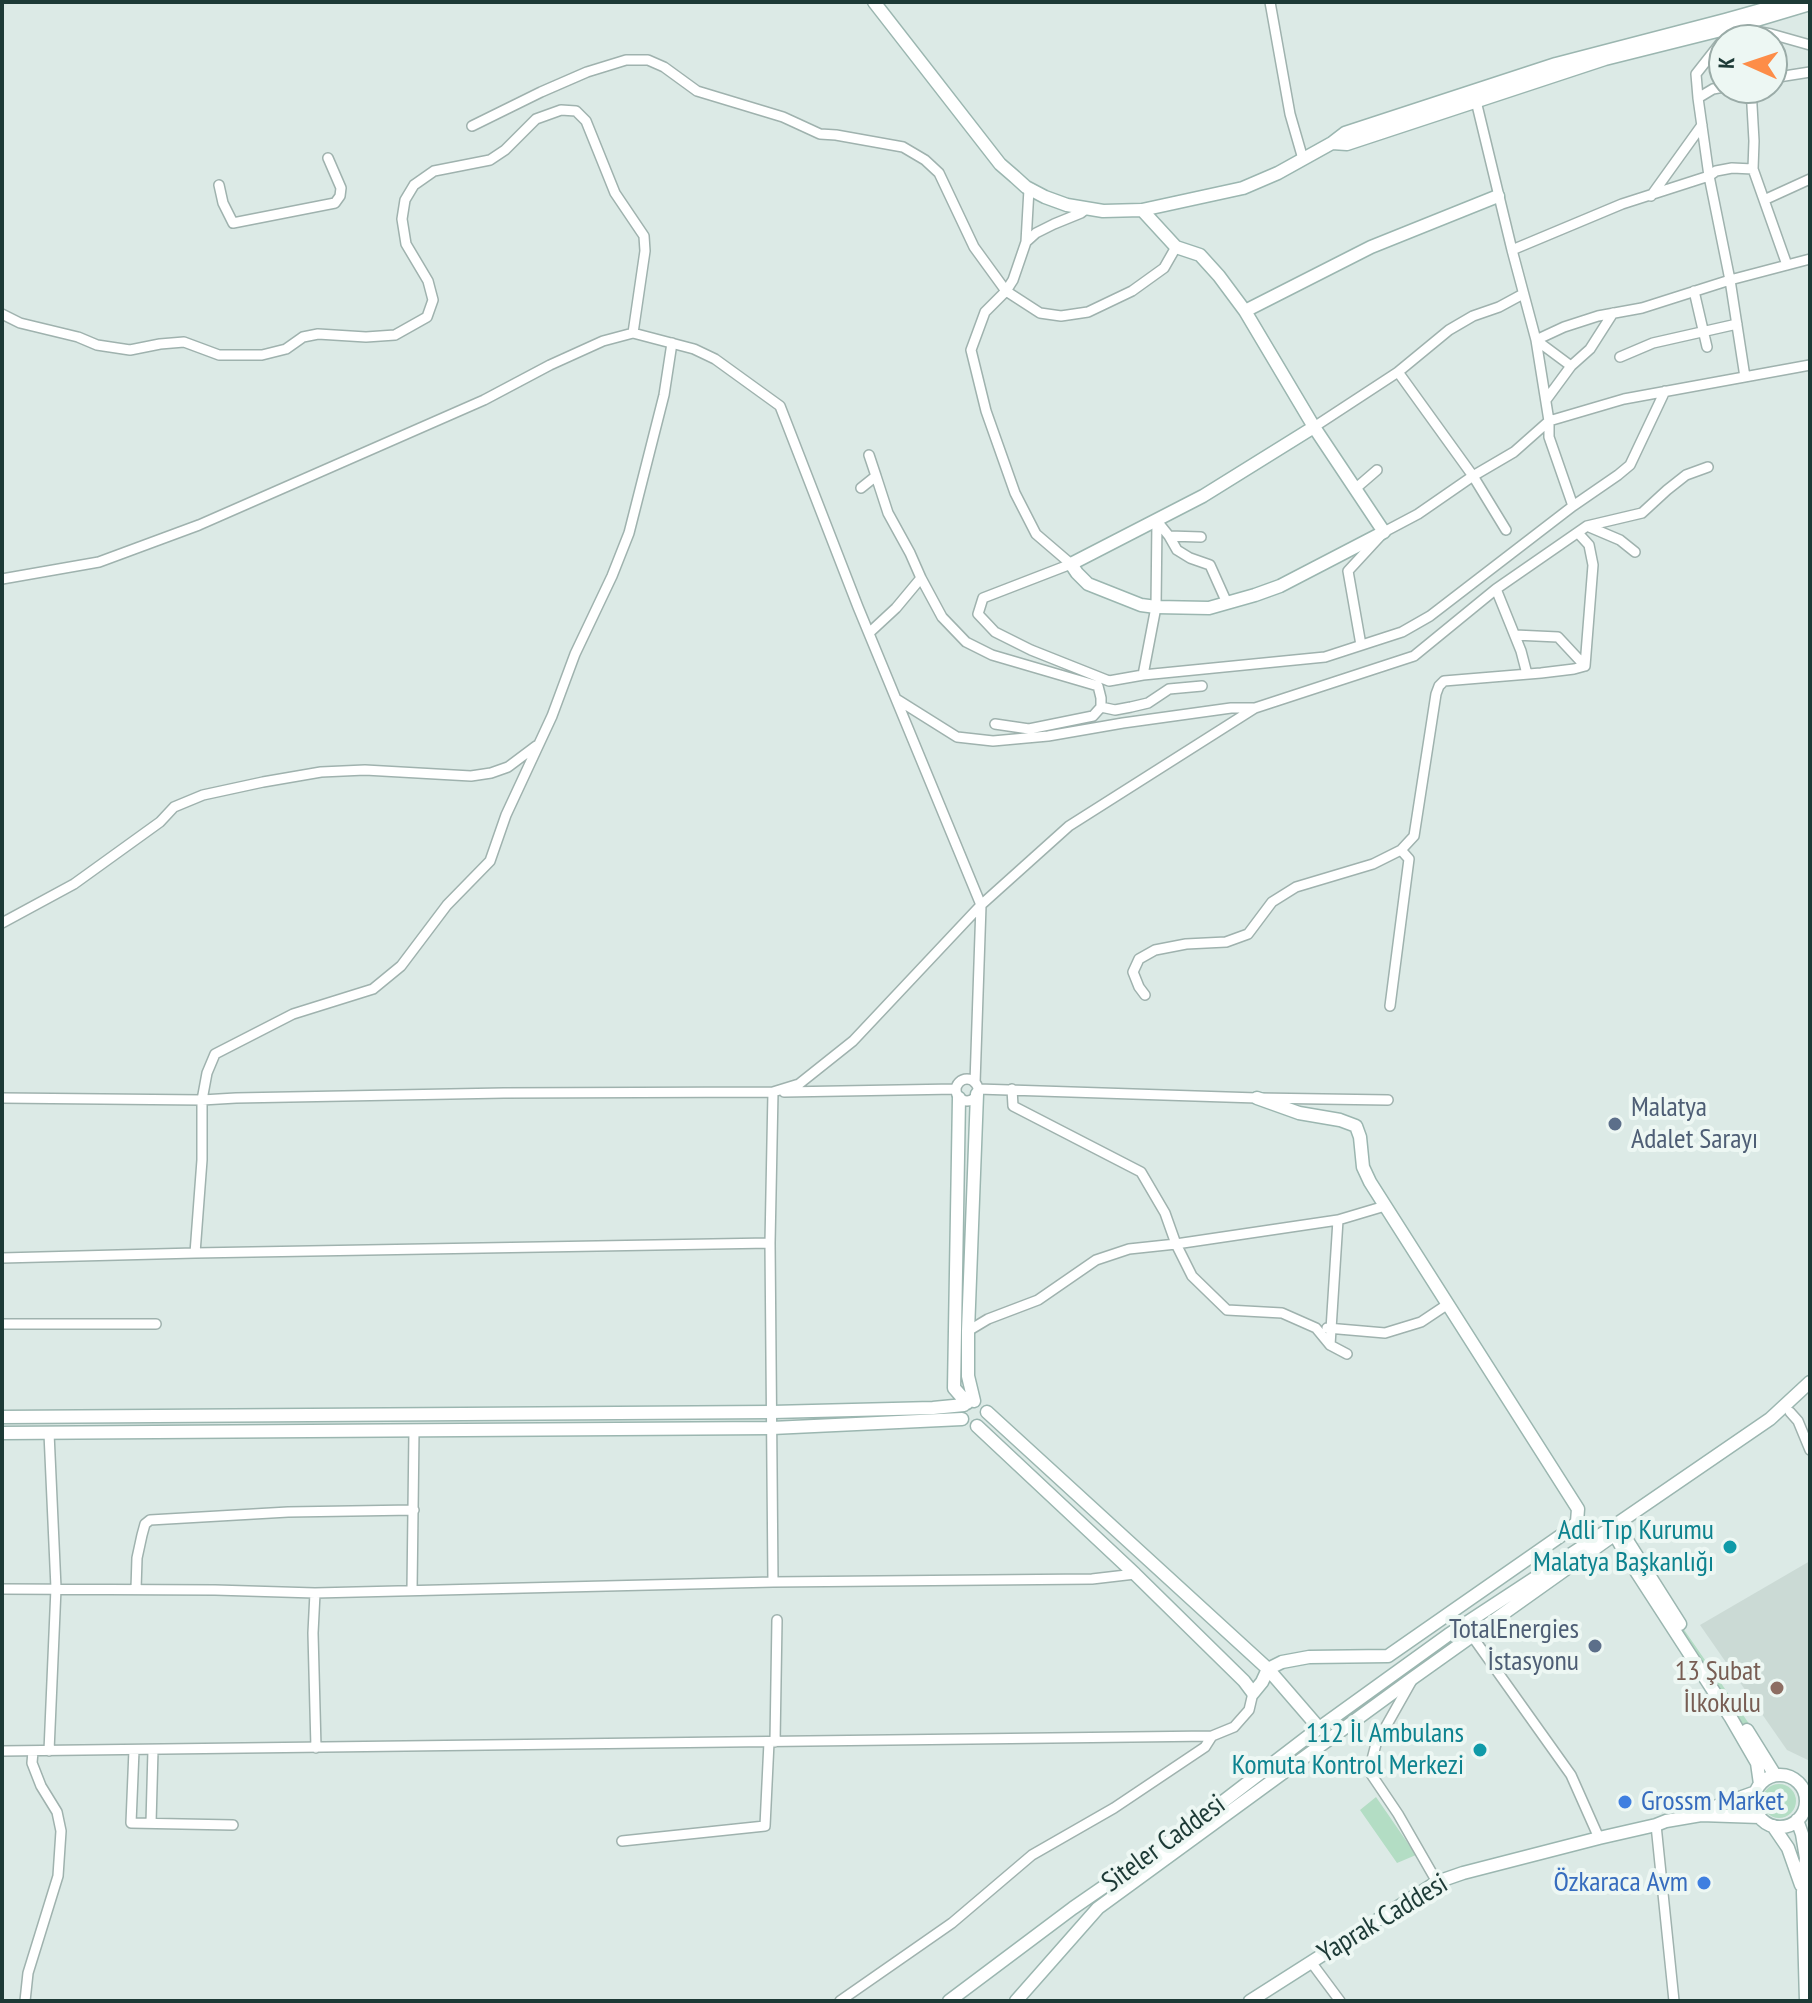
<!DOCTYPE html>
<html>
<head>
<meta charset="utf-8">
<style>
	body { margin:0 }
	#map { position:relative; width:1812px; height:2003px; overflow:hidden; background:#dceae6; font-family:"PT Sans Narrow",sans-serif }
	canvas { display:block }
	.frame { position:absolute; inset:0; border:4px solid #1d3a36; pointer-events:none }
	.north { position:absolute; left:1708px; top:24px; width:80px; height:80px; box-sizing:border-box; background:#edf7f3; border:2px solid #9aaba7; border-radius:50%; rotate:273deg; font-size:22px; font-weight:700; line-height:32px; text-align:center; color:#1d3a36 }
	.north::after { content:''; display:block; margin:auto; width:28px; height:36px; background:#fd8d48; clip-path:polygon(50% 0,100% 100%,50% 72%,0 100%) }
</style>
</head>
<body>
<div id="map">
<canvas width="1812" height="2003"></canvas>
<div class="frame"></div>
<div class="north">K</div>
</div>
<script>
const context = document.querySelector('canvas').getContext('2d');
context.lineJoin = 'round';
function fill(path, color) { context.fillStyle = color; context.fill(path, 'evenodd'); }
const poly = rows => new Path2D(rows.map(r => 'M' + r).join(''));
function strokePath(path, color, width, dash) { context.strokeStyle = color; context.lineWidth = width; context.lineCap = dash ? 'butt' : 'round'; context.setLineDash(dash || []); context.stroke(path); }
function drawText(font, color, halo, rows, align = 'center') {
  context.font = font + ' "PT Sans Narrow",sans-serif'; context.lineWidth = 8; context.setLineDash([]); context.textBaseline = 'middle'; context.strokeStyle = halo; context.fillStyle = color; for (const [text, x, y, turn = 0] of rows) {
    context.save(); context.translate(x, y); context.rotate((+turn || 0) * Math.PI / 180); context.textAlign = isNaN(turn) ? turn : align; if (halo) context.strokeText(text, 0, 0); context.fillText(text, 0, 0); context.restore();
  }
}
fill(poly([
	[1810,1561,1810,1761,1787,1750,1700,1625]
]), '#cbdad5');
fill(poly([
	[1649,1579,1770,1754,1761,1759,1647,1581],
	'1762 1801a17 17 0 1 1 34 0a17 17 0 1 1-34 0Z',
	[1376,1797,1416,1855,1397,1863,1360,1810]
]), '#b3ddc4');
const street = poly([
	[1270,2,1290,114,1303,159],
	[1772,78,1810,72],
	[1724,87,1713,89,1698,98,1709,176,1730,280,1745,377],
	[1751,88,1754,141,1753,169,1787,265],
	[1698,98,1696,74,1733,27,1771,34,1810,45],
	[1476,101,1512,250,1536,340,1549,421,1549,437,1573,506],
	[472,126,541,92,587,72,626,60,648,60,664,67,697,91,783,117,820,134,836,135,903,147,925,160,939,173,974,247,1006,291,1013,280,1026,242,1029,189],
	[219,185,223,203,233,223,335,203,340,196,341,188,328,158],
	[1651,196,1702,125],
	[1764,200,1810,179],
	[1026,242,1036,233,1054,224,1081,213,1086,209],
	[1512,250,1622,204,1709,176,1716,171,1732,168,1753,169],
	[1694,291,1707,347],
	[2,314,20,323,78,337,97,345,130,350,160,344,184,342,219,355,262,355,286,349,303,337,318,334,366,337,395,335,427,317,433,300,428,281,406,244,402,219,405,200,414,185,434,171,490,160,505,150,536,119,561,110,576,111,586,121,615,193,644,236,645,251,633,333],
	[1536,340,1564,327,1598,316,1642,308,1730,280,1810,259],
	[1536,340,1571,366,1590,349,1613,313],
	[1620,357,1653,343,1737,324],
	[1398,372,1473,476,1506,530],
	[1546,400,1571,366],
	[1314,427,1398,372,1449,330,1473,316,1499,307,1523,294],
	[869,455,876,476],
	[861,488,876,476,888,513,910,553,921,578],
	[1355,489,1377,470],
	[1157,521,1156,607,1143,675,1325,657,1402,632,1430,616,1573,506,1618,475,1630,465,1665,391],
	[1157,521,1169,536,1201,537],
	[1587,526,1620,540,1635,552],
	[1578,533,1589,545,1593,565,1585,666],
	[1169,536,1177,550,1190,558,1210,565,1227,603],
	[1071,564,1036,534,1015,493,986,411,971,350,985,312,1006,291,1040,313,1061,316,1088,312,1132,291,1164,268,1176,247],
	[1071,564,983,598,978,614,995,632,1031,650,1109,681,1143,675],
	[2,579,99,562,199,525,484,400,550,365,603,341,633,333,694,349,715,359,780,406,858,607,981,905,975,1083],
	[1496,589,1521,651,1527,674],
	[869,633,896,608,921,578,942,617,966,642,992,655,1098,686,1101,698,1101,707,1093,716,1029,729,995,724],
	[1515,635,1558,637,1585,666],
	[1361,645,1348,571,1384,532,1418,514,1473,476,1514,452,1549,421,1624,399,1810,365],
	[898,700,957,737,993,741,1048,736,1123,723,1231,708,1253,708],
	[1101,707,1115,710,1131,707,1148,703,1169,689,1202,686],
	[2,923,74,884,160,822,174,807,203,795,263,782,321,772,365,770,471,776,491,773,508,767,536,746],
	[1145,995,1139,987,1133,972,1139,959,1155,950,1186,944,1226,942,1248,934,1272,902,1296,887,1373,864,1401,850,1414,836,1436,694,1439,686,1444,681,1541,673,1574,669,1585,666],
	[1390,1006,1409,859,1401,850],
	'956 1090a11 11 0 1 1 22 0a11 11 0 1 1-22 0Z',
	[978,1089,1257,1098,1388,1100],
	[1012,1089,1013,1106,1141,1172,1165,1213,1176,1244,1338,1220],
	[773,1092,799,1084,853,1041,981,905,1069,826,1255,708,1414,656,1496,589,1587,526,1642,513,1667,490,1686,475,1708,467],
	[784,1092,956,1089],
	[2,1098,202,1100,236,1098,504,1093,773,1092,770,1243,773,1582,315,1593,215,1590,2,1589],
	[195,1253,202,1160,202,1100,207,1073,215,1054,293,1014,373,989,401,966,447,905,490,861,506,815,552,716,575,654,612,576,629,533,664,395,672,343],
	[2,1258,195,1253,770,1243],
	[2,1324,156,1324],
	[1327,1328,1385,1333,1421,1322,1448,1304],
	[968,1331,988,1319,1038,1300,1096,1260,1129,1249,1176,1244,1192,1276,1227,1310,1282,1313,1316,1328,1330,1345,1347,1354],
	[1330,1345,1338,1220,1385,1206],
	[1790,1412,1798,1421,1810,1450],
	[49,1433,56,1588,49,1751],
	[773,1582,1092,1579,1135,1574],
	[136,1589,137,1558,142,1535,145,1524,150,1520,288,1512,414,1510],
	[412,1590,414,1431],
	[315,1593,313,1633,316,1748],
	[1472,1636,1571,1775,1599,1838],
	[1411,1682,1376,1744,1369,1771,1398,1814,1437,1882],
	[775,1742,777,1620],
	[134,1750,131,1823,233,1825],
	[2,1751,1212,1736,1234,1727,1249,1710,1253,1693],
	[151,1823,153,1750],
	[1656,1825,1674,2001],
	[622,1841,765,1826,769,1742],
	[1311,1962,1340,2001],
	[25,2001,28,1973,58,1876,61,1831,57,1812,41,1786,32,1763,33,1751],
	[840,2001,952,1923,1032,1855,1114,1808,1205,1747,1212,1736]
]);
const secondary = poly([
	[874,2,1000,164,1015,177,1026,187,1045,197,1067,205,1103,211,1142,210,1243,188,1278,173,1332,143,1345,133,1556,64,1725,20,1768,8,1783,2],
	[1332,143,1347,144,1605,59,1733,27,1810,4],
	[1142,210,1176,247,1200,255,1219,276,1245,311,1314,427,1384,532,1280,586,1255,595,1209,608,1156,607,1141,605,1088,584,1077,573,1071,564,1203,496,1314,427],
	[1245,311,1371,247,1498,196],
	[959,1098,954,1388,967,1403],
	[974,1401,968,1376,968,1331,977,1094],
	[987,1412,1268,1669,1282,1662,1309,1657,1388,1656,1569,1530,1577,1522,1578,1509,1370,1182,1363,1167,1360,1137,1356,1126,1340,1120,1299,1113,1257,1098],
	[2,1417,772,1412,933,1408,964,1405],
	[977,1426,1135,1574,1244,1681,1253,1693,1262,1682,1268,1669,1319,1728],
	[2,1433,772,1428,962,1419],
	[1611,1528,1632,1565,1731,1718,1757,1763,1760,1784],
	[1623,1534,1680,1624],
	[1747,1730,1775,1775],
	'1754 1801a26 26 0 1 1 52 0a26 26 0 1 1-52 0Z',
	[1703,1813,1717,1806,1756,1792],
	[1797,1820,1802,1834,1806,1858,1803,1892,1806,2001],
	[1773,1826,1788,1848,1801,1885],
	[949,2001,1073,1908,1186,1830,1319,1728,1448,1635,1611,1528,1770,1419,1810,1382],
	[1016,2001,1098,1908,1413,1678,1611,1537],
	[1250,2001,1437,1882,1463,1873,1599,1838,1656,1825,1666,1821,1701,1815,1760,1817]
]);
strokePath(street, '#9fb2ae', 12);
strokePath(secondary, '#9bb6b0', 15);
strokePath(street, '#fff', 9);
strokePath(secondary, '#fff', 12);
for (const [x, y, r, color] of [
	[1615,1124,8,"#5c6f8a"],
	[1730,1547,8,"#0f9aa8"],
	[1595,1646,8,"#5c6f8a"],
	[1777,1688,8,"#8d6e63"],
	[1480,1750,8,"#0f9aa8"],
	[1625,1802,8,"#3f7fe0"],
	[1704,1883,8,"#3f7fe0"]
]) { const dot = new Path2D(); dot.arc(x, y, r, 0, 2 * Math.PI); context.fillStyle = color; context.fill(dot); strokePath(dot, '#edf7f3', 3); }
drawText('28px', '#4e5e75', '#edf7f3', [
	["Malatya",1631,1108],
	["Adalet Sarayı",1631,1140],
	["TotalEnergies",1579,1630,"right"],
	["İstasyonu",1579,1662,"right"]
], 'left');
drawText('28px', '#0d838f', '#edf7f3', [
	["Adli Tıp Kurumu",1714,1531],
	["Malatya Başkanlığı",1714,1563],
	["112 İl Ambulans",1464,1734],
	["Komuta Kontrol Merkezi",1464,1766]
], 'right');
drawText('28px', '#785e54', '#edf7f3', [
	["13 Şubat",1761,1672],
	["İlkokulu",1761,1704]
], 'right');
drawText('28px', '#366cbe', '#edf7f3', [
	["Grossm Market",1641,1802],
	["Özkaraca Avm",1688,1883,"right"]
], 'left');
drawText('28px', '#1d3a36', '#edf7f3', [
	["Siteler Caddesi",1164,1844,-36],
	["Yaprak Caddesi",1383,1919,-31]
]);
</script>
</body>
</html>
